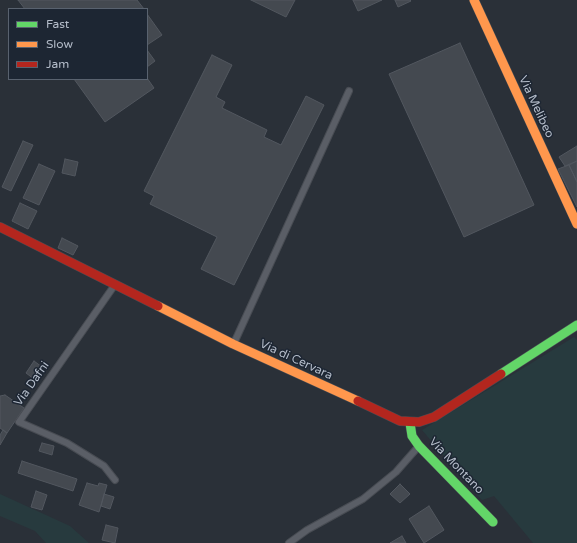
<!DOCTYPE html>
<html>
<head>
<meta charset="utf-8">
<style>
	body { margin:0 }
	#map { position:relative; width:577px; height:543px; overflow:hidden; background:#2a3038; font-family:"Varela Round",sans-serif }
	canvas { display:block }
	.legend { position:absolute; left:8px; top:8px; width:140px; height:72px; box-sizing:border-box; background:#1d2633; border:1px solid #59626f; margin:0; padding:5px 7px; list-style:none; font-size:12px; color:#b4bcc9 }
	.legend li { display:flex; align-items:center; gap:8px; height:20px }
	.legend b { width:20px; border:1px solid #59626f }
</style>
</head>
<body>
<div id="map">
<canvas width="577" height="543"></canvas>
<ul class="legend">
<li><b style="height:5px;background:#63d668"></b>Fast</li>
<li><b style="height:5px;background:#ff974d"></b>Slow</li>
<li><b style="height:5px;background:#b3261e"></b>Jam</li>
</ul>
</div>
<script>
const context = document.querySelector('canvas').getContext('2d');
context.lineJoin = 'round';
function fill(path, color) { context.fillStyle = color; context.fill(path, 'evenodd'); }
const poly = rows => new Path2D(rows.map(r => 'M' + r).join(''));
function strokePath(path, color, width, dash) { context.strokeStyle = color; context.lineWidth = width; context.lineCap = dash ? 'butt' : 'round'; context.setLineDash(dash || []); context.stroke(path); }
function drawText(font, color, halo, rows, align = 'center') {
  context.font = font + ' "Varela Round",sans-serif'; context.lineWidth = 3; context.setLineDash([]); context.textBaseline = 'middle'; context.strokeStyle = halo; context.fillStyle = color; for (const [text, x, y, turn = 0] of rows) {
    context.save(); context.translate(x, y); context.rotate((+turn || 0) * Math.PI / 180); context.textAlign = isNaN(turn) ? turn : align; if (halo) context.strokeText(text, 0, 0); context.fillText(text, 0, 0); context.restore();
  }
}
fill(poly([
	[574,337,577,340,577,543,533,543,494,496,482,500,477,495,422,430],
	[0,494,70,526,89,543,46,543,35,531,0,516]
]), '#273a3e');
const building = poly([
	[18,0,137,0,144,9,25,9,18,0],
	[251,0,295,0,286,17,251,0],
	[353,0,382,0,358,11,353,0],
	[395,0,410,0,411,1,398,7,395,0],
	[147,14,162,35,147,45,147,14],
	[460,43,534,205,464,237,389,74,460,43],
	[147,50,155,61,147,67,147,50],
	[212,55,232,65,216,97,225,102,222,108,267,130,264,137,281,145,306,96,324,105,234,285,201,269,217,237,150,204,154,196,144,191,212,55],
	[147,78,154,88,105,122,74,79,147,78],
	[23,141,33,145,11,191,2,187,23,141],
	[577,146,577,161,565,166,559,157,577,146],
	[65,159,78,162,75,176,62,173,65,159],
	[577,161,577,182,569,165,577,161],
	[39,164,55,171,39,205,23,198,39,164],
	[569,165,577,182,577,207,558,169,569,165],
	[20,203,37,211,28,229,12,221,20,203],
	[62,238,78,246,73,255,58,248,62,238],
	[34,361,42,367,34,379,26,373,34,361],
	[5,395,24,408,7,433,0,428,0,396,5,395],
	[3,430,7,433,0,445,0,435,3,430],
	[42,443,54,446,52,455,39,451,42,443],
	[22,461,77,479,73,491,18,473,22,461],
	[87,483,98,486,99,483,107,485,99,512,79,505,87,483],
	[400,484,410,494,400,503,390,494,400,484],
	[36,491,47,495,42,510,31,507,36,491],
	[104,494,114,497,110,509,101,506,104,494],
	[429,506,444,530,424,543,409,519,429,506],
	[106,525,118,528,115,543,102,540,106,525],
	[402,536,406,543,390,543,402,536]
]);
fill(building, '#444950');
strokePath(building, '#52575f', 1);
const lane = poly([
	[114,286,19,422,67,443,104,466,115,480],
	[234,343,349,91],
	[289,543,307,530,363,499,396,472,418,447]
]);
const fast = poly([
	[501,374,577,325],
	[410,423,412,436,419,446,493,522]
]);
const slow = poly([
	[474,0,577,224],
	[158,306,233,344,358,401]
]);
const jam = poly([
	[0,227,158,306],
	[358,401,400,421,419,422,434,417,501,374]
]);
strokePath(lane, '#484c53', 8);
strokePath(fast, '#484c53', 10);
strokePath(slow, '#484c53', 10);
strokePath(jam, '#484c53', 10);
strokePath(lane, '#5a5e66', 6);
strokePath(fast, '#63d668', 9);
strokePath(slow, '#ff974d', 9);
strokePath(jam, '#b3261e', 9);
drawText('12px', '#b4bcc9', '#1d2633', [
	["Via Melibeo",536,107,65],
	["Via di Cervara",296,360,25],
	["Via Dafni",32,384,-55],
	["Via Montano",456,466,46]
]);
</script>
</body>
</html>
